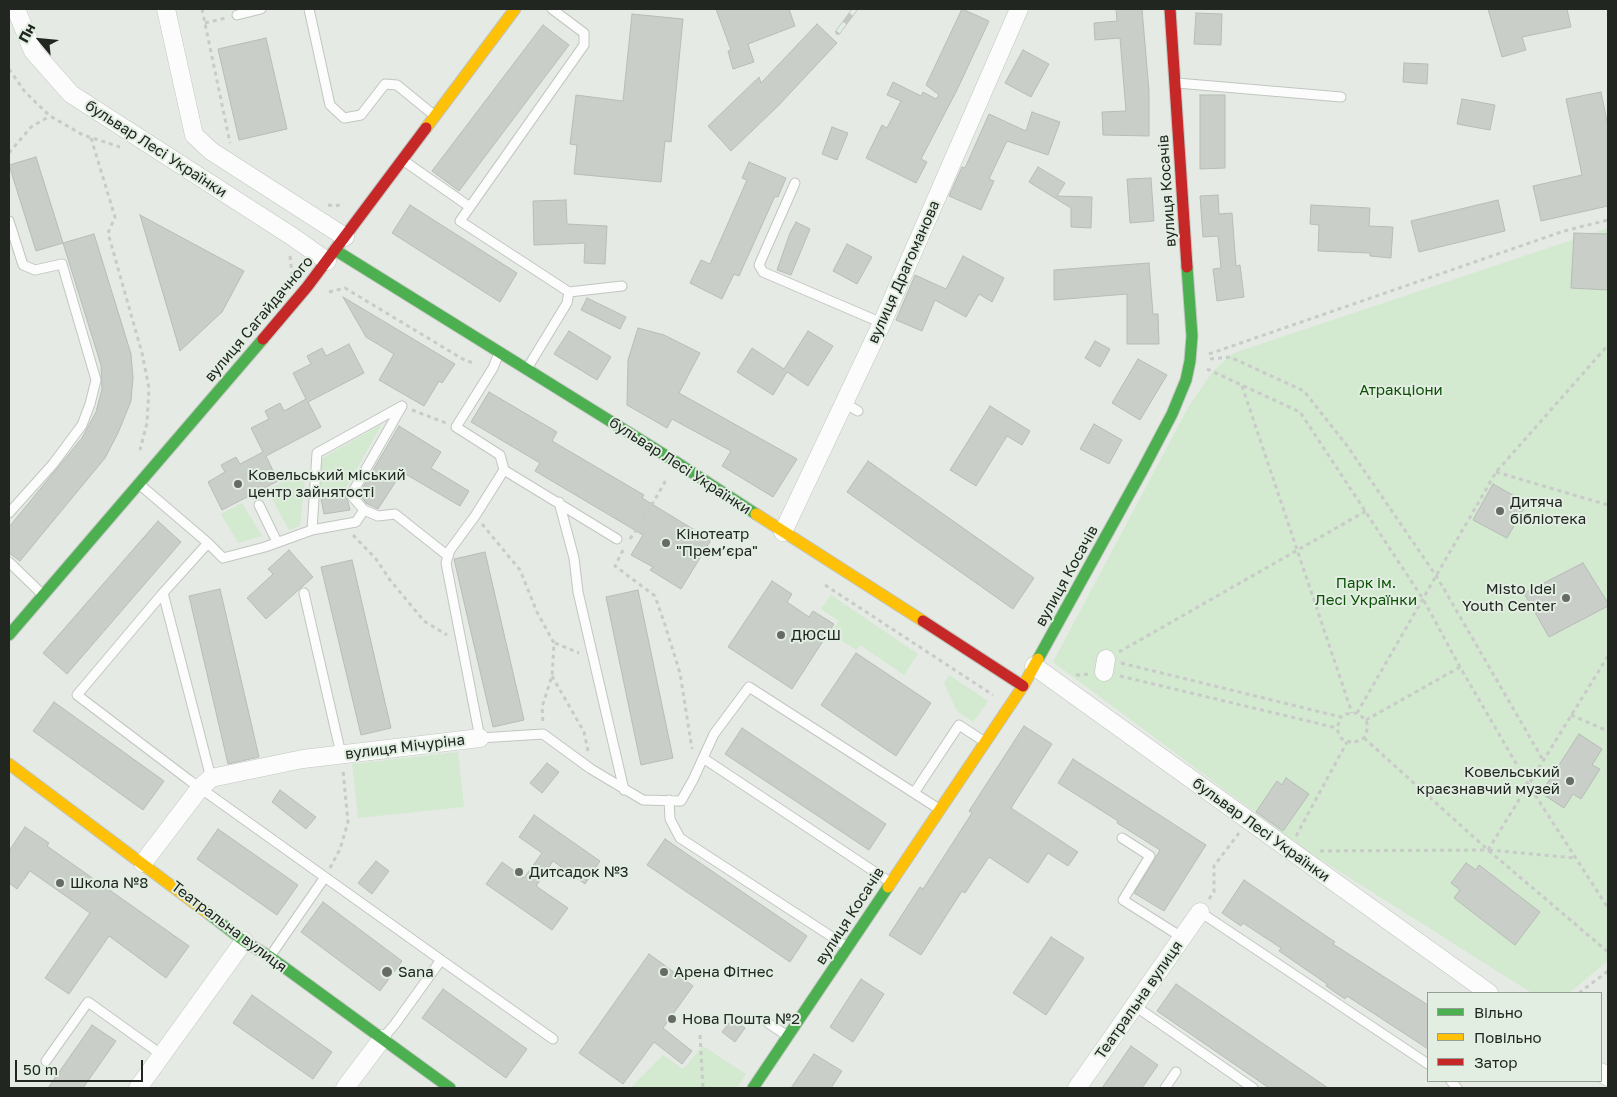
<!DOCTYPE html>
<html>
<head>
<meta charset="utf-8">
<style>
	body { margin:0 }
	#map { position:relative; width:1617px; height:1097px; overflow:hidden; background:#e5ebe4; font-family:"Golos Text",sans-serif }
	canvas { display:block }
	.frame { position:absolute; inset:0; border:10px solid #212621; pointer-events:none }
	.legend { position:absolute; left:1427px; top:992px; width:175px; height:90px; box-sizing:border-box; background:#e2eee1; border:1px solid #959e94; margin:0; padding:6px 9px; list-style:none; font-size:15px; color:#212621 }
	.legend li { display:flex; align-items:center; gap:10px; height:25px }
	.legend b { width:25px; border:1px solid #959e94 }
	.north { position:absolute; left:15px; top:15px; width:50px; height:50px; -webkit-text-stroke:4px #e2eee1; paint-order:stroke; rotate:298deg; font-size:14px; font-weight:700; line-height:20px; text-align:center; color:#212621 }
	.north::after { content:''; display:block; margin:auto; width:18px; height:22px; background:#212621; clip-path:polygon(50% 0,100% 100%,50% 72%,0 100%) }
	.scale { position:absolute; left:15px; top:1060px; width:128px; height:22px; box-sizing:border-box; border:2px solid #212621; border-top:0; padding-left:6px; font-size:15px; line-height:18px; white-space:nowrap; color:#212621; -webkit-text-stroke:4px #e2eee1; paint-order:stroke }
</style>
</head>
<body>
<div id="map">
<canvas width="1617" height="1097"></canvas>
<div class="frame"></div>
<ul class="legend">
<li><b style="height:6px;background:#4caf50"></b>Вільно</li>
<li><b style="height:6px;background:#ffc107"></b>Повільно</li>
<li><b style="height:6px;background:#c62828"></b>Затор</li>
</ul>
<div class="north">Пн</div>
<div class="scale">50 m</div>
</div>
<script>
const context = document.querySelector('canvas').getContext('2d');
context.lineJoin = 'round';
function fill(path, color) { context.fillStyle = color; context.fill(path, 'evenodd'); }
const poly = rows => new Path2D(rows.map(r => 'M' + r).join(''));
function strokePath(path, color, width, dash) { context.strokeStyle = color; context.lineWidth = width; context.lineCap = dash ? 'butt' : 'round'; context.setLineDash(dash || []); context.stroke(path); }
function drawText(font, color, halo, rows, align = 'center') {
  context.font = font + ' "Golos Text",sans-serif'; context.lineWidth = 4; context.setLineDash([]); context.textBaseline = 'middle'; context.strokeStyle = halo; context.fillStyle = color; for (const [text, x, y, turn = 0] of rows) {
    context.save(); context.translate(x, y); context.rotate((+turn || 0) * Math.PI / 180); context.textAlign = isNaN(turn) ? turn : align; if (halo) context.strokeText(text, 0, 0); context.fillText(text, 0, 0); context.restore();
  }
}
fill(poly([
	[1608,228,1608,961,1569,993,1532,993,1307,851,1053,662,1189,406,1213,371,1234,353],
	[382,424,346,488,318,493,321,459],
	[301,472,305,479,300,526,289,530,267,490],
	[242,503,262,536,238,543,221,514],
	[831,595,918,654,904,675,860,645,856,650,831,634,839,621,821,609],
	[949,675,988,701,973,722,957,711,944,683],
	[458,752,464,807,358,818,352,764],
	[703,1046,746,1074,737,1088,630,1088,663,1055,683,1069]
]), '#d3e9d0');
const building = poly([
	[716,9,789,9,795,26,748,44,754,62,733,69,728,51,731,50,716,9],
	[962,9,989,21,957,90,921,159,927,162,916,183,866,158,882,125,887,128,901,101,887,95,893,82,921,96,923,92,936,99,939,95,926,85,962,9],
	[1116,9,1142,9,1149,91,1149,136,1103,135,1102,112,1126,111,1120,38,1095,40,1094,23,1117,21,1116,9],
	[1488,9,1567,9,1571,27,1522,37,1526,50,1502,57,1488,9],
	[1196,13,1222,14,1221,45,1194,44,1196,13],
	[632,14,683,19,671,142,665,141,661,182,574,174,577,145,570,144,576,95,623,101,632,14],
	[817,24,837,43,778,106,731,151,708,126,759,77,761,83,817,24],
	[543,25,569,45,459,191,432,171,543,25],
	[266,38,287,129,239,140,218,49,266,38],
	[1023,50,1049,64,1031,97,1005,83,1023,50],
	[1404,63,1428,64,1427,84,1403,82,1404,63],
	[1601,92,1608,126,1608,206,1541,221,1533,186,1582,175,1566,99,1601,92],
	[1200,95,1225,95,1225,168,1200,169,1200,95],
	[1462,99,1495,105,1490,130,1457,124,1462,99],
	[1032,112,1060,122,1048,155,1007,141,989,179,994,181,981,210,949,196,962,167,965,168,989,114,1026,131,1032,112],
	[832,127,848,133,837,160,822,154,832,127],
	[36,157,63,243,36,251,9,165,36,157],
	[749,162,786,178,778,197,775,196,739,276,734,274,722,299,690,283,701,260,710,264,747,180,742,178,749,162],
	[1038,167,1065,183,1057,196,1092,197,1091,228,1071,227,1071,208,1029,182,1038,167],
	[1151,178,1154,221,1130,223,1127,179,1151,178],
	[1218,195,1219,214,1232,213,1236,266,1240,265,1244,297,1217,301,1213,269,1221,268,1218,236,1203,237,1200,196,1218,195],
	[566,200,567,224,607,226,605,264,584,263,585,243,534,245,533,201,566,200],
	[1498,200,1505,231,1419,252,1411,221,1498,200],
	[410,205,517,273,500,302,392,233,410,205],
	[1311,205,1370,208,1369,226,1393,227,1391,258,1370,256,1370,253,1318,251,1319,225,1310,224,1311,205],
	[140,215,244,271,222,312,180,351,140,215],
	[796,222,810,229,791,275,777,270,790,233,796,222],
	[1574,233,1608,234,1608,290,1571,288,1574,233],
	[94,234,131,354,133,378,131,401,118,433,105,458,20,561,9,553,9,527,82,438,96,412,102,389,101,365,63,243,94,234],
	[847,244,872,257,857,284,833,271,847,244],
	[963,256,1004,278,992,302,979,294,966,317,935,300,922,331,896,320,915,275,946,289,963,256],
	[1149,263,1153,314,1158,314,1159,344,1127,344,1127,294,1054,300,1054,270,1149,263],
	[343,297,455,364,442,383,439,381,424,406,379,380,394,354,366,337,343,297],
	[587,298,626,317,620,329,581,310,587,298],
	[638,328,664,335,700,353,679,393,797,459,773,497,722,466,731,451,672,419,667,428,627,405,628,360,638,328],
	[569,331,611,357,597,380,554,354,569,331],
	[808,331,833,346,808,386,787,372,773,395,737,372,752,348,784,369,808,331],
	[1095,341,1110,349,1100,367,1085,358,1095,341],
	[349,344,364,373,308,402,321,427,266,456,278,481,222,510,208,482,225,472,221,465,236,457,240,464,263,452,251,428,269,419,265,411,280,403,284,411,306,399,293,373,311,364,307,356,322,348,326,356,349,344],
	[1138,359,1167,375,1140,420,1112,403,1138,359],
	[489,392,557,432,552,441,644,495,642,498,711,540,681,589,650,570,653,567,631,555,643,535,535,471,540,463,471,422,489,392],
	[990,406,1030,431,1022,445,1007,436,976,486,950,470,990,406],
	[1094,424,1122,440,1109,464,1080,449,1094,424],
	[399,426,441,452,431,468,469,491,460,506,402,472,378,509,366,503,359,494,399,426],
	[868,461,1034,578,1013,609,847,492,868,461],
	[1493,484,1527,503,1507,538,1473,520,1493,484],
	[345,495,348,502,350,510,324,514,321,499,345,495],
	[158,521,181,542,67,674,43,653,158,521],
	[289,550,313,577,266,619,247,598,273,574,268,569,289,550],
	[485,552,524,720,493,727,454,559,485,552],
	[352,560,391,728,361,735,321,567,352,560],
	[1583,563,1608,603,1608,606,1549,637,1524,593,1583,563],
	[772,581,792,594,787,602,809,617,813,611,834,624,792,689,728,647,772,581],
	[220,589,259,757,228,764,189,596,220,589],
	[638,590,673,758,641,765,606,597,638,590],
	[856,653,931,703,896,756,821,705,856,653],
	[54,702,164,781,143,810,33,731,54,702],
	[1024,726,1052,744,1011,808,1078,852,1068,866,1048,853,1028,883,989,857,965,893,962,891,921,955,889,935,920,887,923,889,972,813,969,811,1024,726],
	[742,728,886,824,869,850,725,754,742,728],
	[1579,734,1602,749,1592,765,1600,769,1581,799,1573,794,1564,808,1541,793,1579,734],
	[1073,759,1206,845,1164,911,1134,893,1160,850,1117,823,1118,821,1058,783,1073,759],
	[547,763,559,772,542,793,530,783,547,763],
	[1286,778,1309,794,1283,831,1256,812,1277,781,1282,785,1286,778],
	[280,790,316,817,306,829,272,802,280,790],
	[534,815,600,861,585,884,553,861,536,886,568,908,552,930,486,884,502,862,524,878,542,853,519,837,534,815],
	[25,827,49,843,47,846,189,946,166,978,109,936,69,994,45,978,90,913,30,871,17,889,9,883,9,851,25,827],
	[218,829,298,885,277,915,197,859,218,829],
	[665,839,807,936,790,962,647,865,665,839],
	[376,861,389,871,372,894,358,883,376,861],
	[1466,863,1476,870,1479,865,1540,912,1515,945,1454,898,1460,890,1451,883,1466,863],
	[1244,880,1335,942,1333,944,1428,1005,1428,1049,1347,996,1345,999,1326,986,1327,984,1279,951,1281,948,1243,923,1241,926,1222,913,1244,880],
	[323,902,402,961,380,991,301,932,323,902],
	[1051,937,1084,958,1046,1015,1013,993,1051,937],
	[649,954,693,986,663,1028,692,1051,682,1064,654,1042,623,1084,579,1053,649,954],
	[861,979,884,994,853,1042,830,1027,861,979],
	[1176,984,1328,1088,1269,1088,1157,1011,1176,984],
	[443,989,527,1049,506,1078,422,1018,443,989],
	[252,995,332,1052,313,1079,233,1023,252,995],
	[732,1019,745,1028,735,1042,722,1032,732,1019],
	[92,1025,116,1041,83,1088,48,1088,92,1025],
	[1131,1046,1158,1065,1142,1088,1102,1088,1131,1046],
	[814,1054,842,1071,831,1088,791,1088,814,1054]
]);
fill(building, '#cacec8');
strokePath(building, '#b7bcb7', 1);
const lane = poly([
	[309,9,330,105,344,118,361,115,385,84,397,85,435,116],
	[237,15,261,9],
	[1177,83,1341,97],
	[404,161,470,207],
	[795,183,759,265,763,272,882,323],
	[9,221,23,265,35,270,62,264,96,380,90,404,82,425,53,464,9,513],
	[569,292,622,286],
	[499,353,493,368,456,427,500,455,504,470,617,539],
	[528,367,567,303,569,292,460,221,584,45,584,33,552,9],
	[844,403,858,411],
	[504,470,475,516,450,550,446,563,480,738,543,734,591,769,643,800,681,801,693,780,714,734,749,687,939,809],
	[139,484,208,543,223,558,265,547,312,530,356,522,364,510,378,516,395,514,448,556],
	[559,502,574,558,578,592,624,790],
	[259,505,277,542],
	[364,510,351,495,402,406],
	[312,530,317,453,402,406],
	[208,543,163,593,211,778],
	[9,562,42,594],
	[163,593,77,695,189,780,441,960,395,1024,384,1037],
	[304,593,341,754],
	[703,758,890,882],
	[914,793,959,725,985,742],
	[669,800,670,819,680,838,846,946],
	[1122,838,1150,856,1123,900,1183,938],
	[1200,912,1428,1064],
	[271,955,325,877],
	[441,960,553,1039],
	[1135,1006,1253,1088],
	[768,1023,786,1035],
	[46,1061,88,1002,162,1055],
	[1451,1081,1457,1088],
	[1165,1088,1176,1072]
]);
const street = poly([
	[16,9,33,51,71,94,293,237,327,261],
	[166,9,194,135,211,151,345,237],
	[783,532,882,323,1019,9],
	[1034,666,1489,993],
	[1104,672,1106,659],
	[143,863,200,788,211,778,303,759,480,738],
	[1601,1072,1608,1077],
	[138,1088,244,941],
	[345,1088,382,1039],
	[1077,1088,1200,912]
]);
const fast = poly([
	[335,250,676,462,756,514],
	[9,635,263,339],
	[1038,659,1143,469,1172,414,1186,380,1190,361,1192,336,1187,267],
	[209,914,244,941,270,957,450,1088],
	[753,1088,888,887]
]);
const slow = poly([
	[426,128,515,9],
	[756,514,923,621],
	[9,764,209,914],
	[888,887,1023,686,1038,659]
]);
const jam = poly([
	[1170,9,1187,267],
	[263,339,307,287,426,128],
	[923,621,1023,686]
]);
strokePath(lane, '#c1c6c0', 11);
strokePath(street, '#c1c6c0', 19);
strokePath(fast, '#c1c6c0', 13);
strokePath(slow, '#c1c6c0', 13);
strokePath(jam, '#c1c6c0', 13);
strokePath(poly([
	[202,9,230,143],
	[205,23,226,18],
	[9,69,25,92,50,116,83,135,120,147],
	[91,138,115,217,108,233,142,353,149,388,147,423,140,450],
	[9,153,31,127,50,116],
	[328,205,335,206,344,204],
	[290,256,292,274],
	[329,292,345,288,466,361,476,363],
	[1209,354,1564,231,1608,220],
	[1210,359,1230,357,1304,391,1348,447,1437,577,1543,760],
	[1207,369,1300,412,1423,599,1460,667,1528,784,1608,908],
	[1242,386,1352,713],
	[412,410,446,423],
	[1496,472,1608,505],
	[482,524,520,570,537,612,554,643,552,676,542,707,543,723],
	[353,535,376,559,390,580,424,621,447,635],
	[630,539,646,515,666,480],
	[623,550,615,566,655,596,665,625,680,673,692,749],
	[825,585,993,695],
	[555,643,579,653],
	[1119,652,1366,511],
	[1121,663,1341,717,1346,714,1357,713,1366,720,1368,727,1364,738,1353,743,1342,739,1339,735,1337,728,1341,717],
	[1076,675,1090,674],
	[552,676,584,732,588,751],
	[1120,676,1337,728],
	[1357,713,1496,472,1608,345],
	[1571,715,1608,731],
	[1366,720,1460,667],
	[1364,738,1488,850,1608,952],
	[1296,836,1347,742],
	[1489,850,1575,858],
	[1320,851,1488,850,1608,656],
	[330,868,340,849,348,822,343,770],
	[1209,899,1214,892,1214,866,1239,833],
	[1579,993,1608,971],
	[700,1035,703,1088]
]), '#c8cbc8', 3, [4, 4]);
strokePath(lane, '#fbfcfb', 9);
strokePath(street, '#fbfcfb', 18);
strokePath(fast, '#4caf50', 11);
strokePath(slow, '#ffc107', 11);
strokePath(jam, '#c62828', 11);
const rail = poly([
	[838,32,855,9]
]);
strokePath(rail, '#c4c6c4', 5.5);
strokePath(rail, '#e2eee1', 4, [11]);
for (const [x, y, r, color] of [
	[238,484,5,"#666b65"],
	[1500,511,5,"#666b65"],
	[666,543,5,"#666b65"],
	[1566,598,5,"#666b65"],
	[781,635,5,"#666b65"],
	[1570,781,5,"#666b65"],
	[519,872,5,"#666b65"],
	[60,883,5,"#666b65"],
	[387,972,6,"#666b65"],
	[664,972,5,"#666b65"],
	[672,1019,5,"#666b65"]
]) { const dot = new Path2D(); dot.arc(x, y, r, 0, 2 * Math.PI); context.fillStyle = color; context.fill(dot); strokePath(dot, '#e2eee1', 2); }
drawText('15px', '#212621', '#e2eee1', [
	["бульвар Лесі Українки",156,149,33],
	["вулиця Косачів",1167,191,-94],
	["вулиця Драгоманова",904,272,-66],
	["вулиця Сагайдачного",259,319,-50],
	["бульвар Лесі Українки",680,466,33],
	["вулиця Косачів",1067,576,-61],
	["вулиця Мічуріна",405,747,-7],
	["бульвар Лесі Українки",1261,830,36],
	["вулиця Косачів",850,916,-57],
	["Театральна вулиця",229,927,37],
	["Театральна вулиця",1139,1000,-55]
]);
drawText('15px', '#0d5108', '#e2eee1', [
	["Атракціони",1401,390],
	["Парк ім.",1366,583],
	["Лесі Українки",1366,600]
]);
drawText('15px', '#212621', '#e2eee1', [
	["Ковельський міський",248,475],
	["центр зайнятості",248,492],
	["Дитяча",1510,502],
	["бібліотека",1510,519],
	["Кінотеатр",676,534],
	["\"Прем’єра\"",676,551],
	["Misto Idei",1556,589,"right"],
	["Youth Center",1556,606,"right"],
	["ДЮСШ",791,635],
	["Ковельський",1560,772,"right"],
	["краєзнавчий музей",1560,789,"right"],
	["Дитсадок №3",529,872],
	["Школа №8",70,883],
	["Sana",398,972],
	["Арена Фітнес",674,972],
	["Нова Пошта №2",682,1019]
], 'left');
</script>
</body>
</html>
